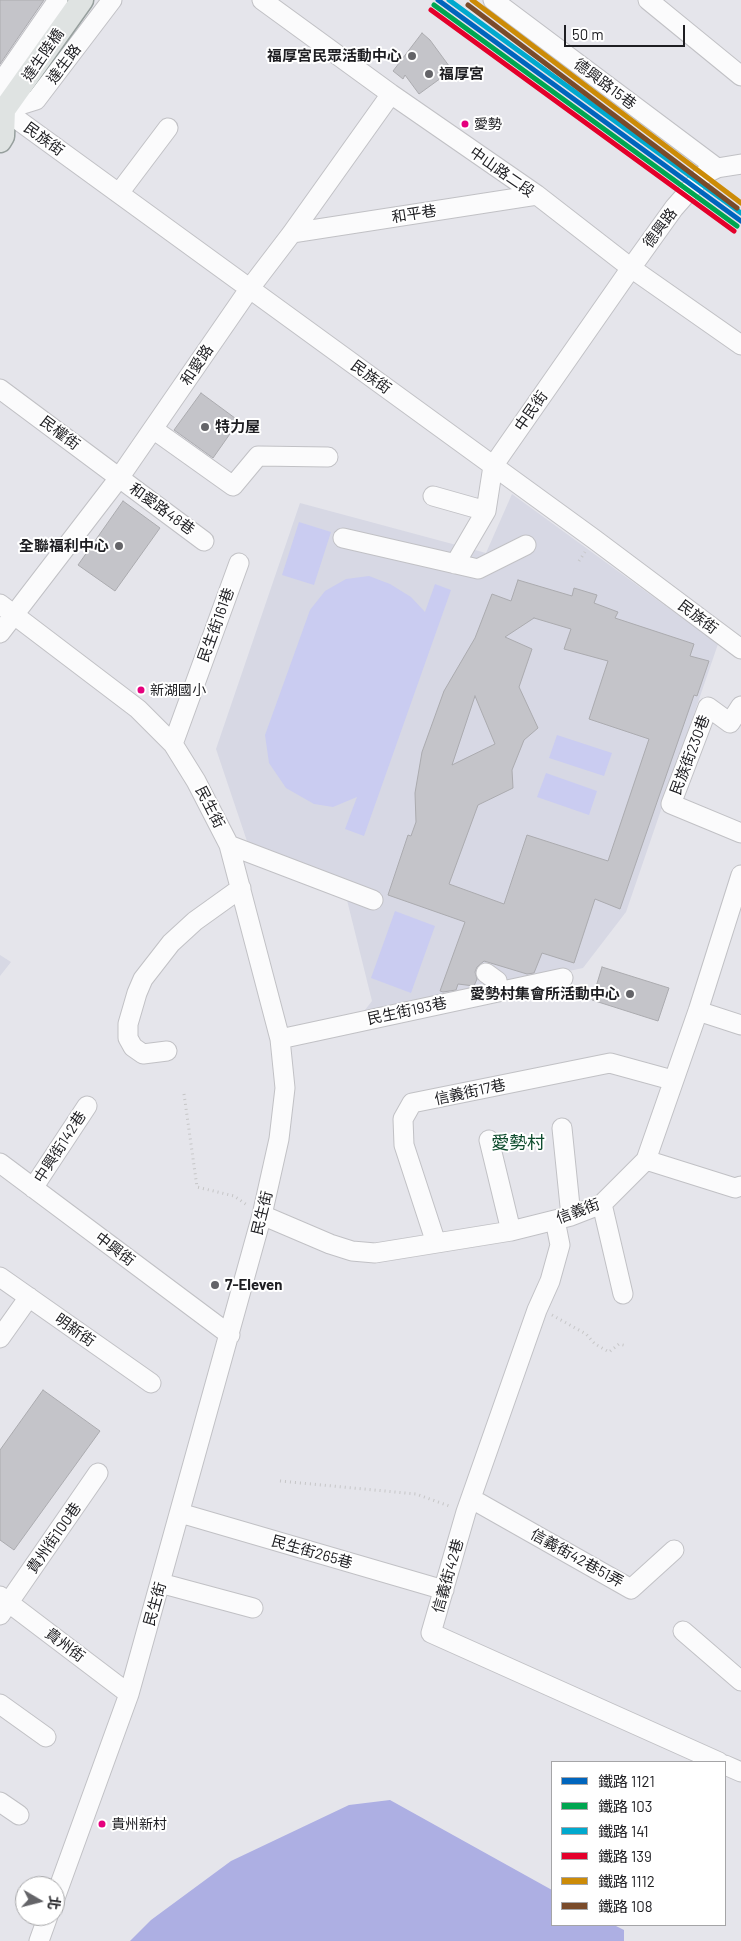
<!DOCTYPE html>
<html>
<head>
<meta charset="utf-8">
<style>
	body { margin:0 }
	#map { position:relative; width:741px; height:1941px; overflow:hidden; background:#e5e5eb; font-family:Barlow,"Noto Sans TC",sans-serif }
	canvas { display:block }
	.legend { position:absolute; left:551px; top:1761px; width:175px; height:165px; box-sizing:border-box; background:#fff; border:1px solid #a5a5a7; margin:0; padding:6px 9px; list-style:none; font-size:15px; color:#1e1e22 }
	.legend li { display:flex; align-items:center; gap:10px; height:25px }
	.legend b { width:25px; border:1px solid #a5a5a7 }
	.north { position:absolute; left:15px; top:1876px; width:50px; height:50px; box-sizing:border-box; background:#fff; border:1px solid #a5a5a7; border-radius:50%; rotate:98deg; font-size:14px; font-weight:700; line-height:20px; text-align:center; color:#1e1e22 }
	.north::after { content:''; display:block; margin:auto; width:18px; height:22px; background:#646468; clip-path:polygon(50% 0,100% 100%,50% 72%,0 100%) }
	.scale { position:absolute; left:564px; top:25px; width:121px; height:22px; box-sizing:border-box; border:2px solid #1e1e22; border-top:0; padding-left:6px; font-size:15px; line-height:18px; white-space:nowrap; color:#1e1e22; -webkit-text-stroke:4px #fff; paint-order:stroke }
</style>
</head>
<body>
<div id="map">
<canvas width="741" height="1941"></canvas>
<ul class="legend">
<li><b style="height:6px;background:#0065bd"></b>鐵路 1121</li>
<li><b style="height:6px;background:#00a651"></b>鐵路 103</li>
<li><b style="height:6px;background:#00a9ce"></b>鐵路 141</li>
<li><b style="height:6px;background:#e4002b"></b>鐵路 139</li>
<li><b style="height:6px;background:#cc8b07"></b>鐵路 1112</li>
<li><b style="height:6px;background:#7a4b2a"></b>鐵路 108</li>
</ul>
<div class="north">北</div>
<div class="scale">50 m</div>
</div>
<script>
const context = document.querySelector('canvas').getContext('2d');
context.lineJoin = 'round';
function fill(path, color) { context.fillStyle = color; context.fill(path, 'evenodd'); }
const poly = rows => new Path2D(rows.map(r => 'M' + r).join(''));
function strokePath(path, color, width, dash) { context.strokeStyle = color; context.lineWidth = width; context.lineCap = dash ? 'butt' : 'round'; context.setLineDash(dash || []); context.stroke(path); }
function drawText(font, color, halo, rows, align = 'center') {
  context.font = font + ' Barlow,"Noto Sans TC",sans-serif'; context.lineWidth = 4; context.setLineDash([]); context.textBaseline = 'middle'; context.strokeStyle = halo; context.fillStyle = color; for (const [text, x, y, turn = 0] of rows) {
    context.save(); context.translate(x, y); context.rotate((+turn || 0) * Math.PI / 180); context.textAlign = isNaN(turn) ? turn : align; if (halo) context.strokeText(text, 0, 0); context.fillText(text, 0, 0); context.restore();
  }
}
fill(poly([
	[512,494,718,644,626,912,583,968,361,1015,372,1001,346,896,255,865,216,749,300,503,486,553],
	[0,955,11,962,0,976]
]), '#d7d8e4');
fill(poly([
	[299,522,331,532,314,585,282,575],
	[369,576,390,584,411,597,425,612,435,584,451,590,364,836,345,829,357,797,333,807,314,804,286,788,269,763,265,735,310,610,325,591,346,579],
	[557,735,612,753,604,776,549,758],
	[546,773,597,791,589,815,537,797],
	[395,911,435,926,411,993,371,978]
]), '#caccf1');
fill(poly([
	[390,1800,552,1890,552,1925,614,1925,624,1930,624,1941,130,1941,151,1920,231,1861,349,1805]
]), '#adafe3');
const building = poly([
	[0,0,44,0,0,64,0,0],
	[422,33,430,40,452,70,419,94,405,75,403,79,393,71,422,33],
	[201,393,239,421,213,458,174,430,201,393],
	[123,501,160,528,115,591,78,565,123,501],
	[518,580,572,596,574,588,597,595,594,603,618,612,615,618,694,644,690,656,709,661,697,696,694,695,620,909,595,899,574,963,542,953,534,973,527,974,484,961,477,967,475,972,477,979,474,986,458,984,456,990,443,992,440,991,465,922,388,895,408,835,411,836,416,822,415,793,422,752,444,691,475,638,492,594,511,601,518,580],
	[534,618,571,629,564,649,608,661,589,719,649,739,608,861,527,835,504,904,449,884,478,805,513,788,512,770,524,740,538,728,519,687,532,649,505,637,534,618],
	[475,696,495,744,452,765,475,696],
	[602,967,669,988,658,1021,592,1000,602,967],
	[43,1390,100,1431,14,1550,0,1540,0,1450,43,1390]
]);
fill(building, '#c4c4c9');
strokePath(building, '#ababaf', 1);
const minor = poly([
	[58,0,4,78,4,110,36,100,112,0],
	[262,0,391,94,537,195,631,268,741,345],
	[493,0,717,168],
	[648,0,741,76],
	[0,107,594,539,741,649],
	[119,193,168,128],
	[292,233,537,195],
	[0,389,204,541],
	[153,429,233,486,258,456,328,457],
	[433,496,486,511],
	[343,538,478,569,526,545],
	[455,564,486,511,493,466,631,268,674,208,703,175,717,168,741,164],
	[0,604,138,709,173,744,196,781,229,845,280,1039,285,1088,279,1139,262,1215,129,1694,55,1898],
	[0,633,119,478,250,288,292,233,391,94],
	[741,706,730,723,708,707,671,804,741,833],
	[173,744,239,563],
	[229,845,373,900],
	[486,973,497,981,496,992],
	[698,1011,741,1025],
	[280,1039,563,978],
	[167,1051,143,1054,133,1047,128,1038,128,1024,137,993,143,979,171,943,195,921,241,888],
	[562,1128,571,1216],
	[489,1140,511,1231],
	[646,1160,735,1188,741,1186],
	[0,1163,230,1335],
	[33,1188,87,1106],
	[602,1204,623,1294],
	[262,1215,330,1244,352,1251,375,1253,511,1231,571,1216,602,1204,646,1160,698,1011,741,875],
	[555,1220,560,1245,550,1281,537,1310,466,1512,431,1633,719,1762],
	[436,1243,404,1145,403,1119,412,1103,610,1063,672,1080],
	[0,1277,151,1383],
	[0,1338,29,1297],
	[472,1499,631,1589,674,1550],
	[180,1513,444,1590],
	[160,1583,253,1608],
	[0,1596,129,1694],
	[0,1615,98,1473],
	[683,1631,741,1681],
	[0,1704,46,1737],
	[725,1765,741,1772],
	[0,1802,19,1815],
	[39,1941,48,1916]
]);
const major = poly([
	[4,110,82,0],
	[0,141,3,136,4,110]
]);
strokePath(minor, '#c1c1c5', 21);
strokePath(major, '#969f9d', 25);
strokePath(poly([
	[579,561,585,552],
	[184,1094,197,1187,234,1196,247,1205],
	[552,1315,586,1334,595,1344,609,1352,619,1344,627,1346],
	[280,1481,416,1494,452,1507]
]), '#c6c6c7', 3, [1, 4]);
strokePath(minor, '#fbfbfc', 19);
strokePath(major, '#dfe3e2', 22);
strokePath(poly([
	[438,0,741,221]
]), '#0065bd', 5);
strokePath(poly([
	[434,5,737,226]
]), '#00a651', 5);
strokePath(poly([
	[449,0,741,213]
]), '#00a9ce', 5);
strokePath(poly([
	[431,10,734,231]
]), '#e4002b', 5);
strokePath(poly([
	[472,0,741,203]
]), '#cc8b07', 5);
strokePath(poly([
	[468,5,737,208]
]), '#7a4b2a', 5);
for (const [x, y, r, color] of [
	[412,56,5,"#646468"],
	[429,74,5,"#646468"],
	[465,124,4.5,"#e5007d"],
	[205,427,5,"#646468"],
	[119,546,5,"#646468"],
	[141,690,4.5,"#e5007d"],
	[630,994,5,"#646468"],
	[215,1285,5,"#646468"],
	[102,1824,4.5,"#e5007d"]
]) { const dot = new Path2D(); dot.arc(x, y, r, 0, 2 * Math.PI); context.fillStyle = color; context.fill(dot); strokePath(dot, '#fff', 2); }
drawText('14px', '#1e1e22', '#fff', [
	["愛勢",474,124],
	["新湖國小",150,690],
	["貴州新村",111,1824]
], 'left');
drawText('15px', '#1e1e22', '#fff', [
	["達生陸橋",43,55,-55],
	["達生路",64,64,-53],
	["德興路15巷",605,84,37],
	["民族街",44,139,36],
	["中山路二段",502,172,35],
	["和平巷",414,214,-9],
	["德興路",660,228,-53],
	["和愛路",197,365,-56],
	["民族街",371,377,36],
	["中民街",531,411,-55],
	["民權街",60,433,37],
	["和愛路48巷",162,509,36],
	["民族街",698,617,37],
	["民生街161巷",216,625,-70],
	["民族街230巷",690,755,-69],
	["民生街",210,807,63],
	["民生街193巷",407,1011,-12],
	["信義街17巷",470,1092,-12],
	["中興街142巷",60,1147,-57],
	["信義街",578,1211,-20],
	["民生街",262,1213,-76],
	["中興街",115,1249,37],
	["明新街",75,1330,35],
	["貴州街100巷",54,1538,-55],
	["民生街265巷",312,1552,16],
	["信義街42巷51弄",577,1558,29],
	["信義街42巷",448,1576,-74],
	["民生街",155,1604,-74],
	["貴州街",65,1645,37]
]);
drawText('bold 15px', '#1e1e22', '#fff', [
	["福厚宮民眾活動中心",402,56],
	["福厚宮",439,74,"left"],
	["特力屋",215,427,"left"],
	["全聯福利中心",109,546],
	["愛勢村集會所活動中心",620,994],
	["7-Eleven",225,1285,"left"]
], 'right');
drawText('18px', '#0d4b2d', '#fff', [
	["愛勢村",518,1143]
]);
</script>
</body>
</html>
